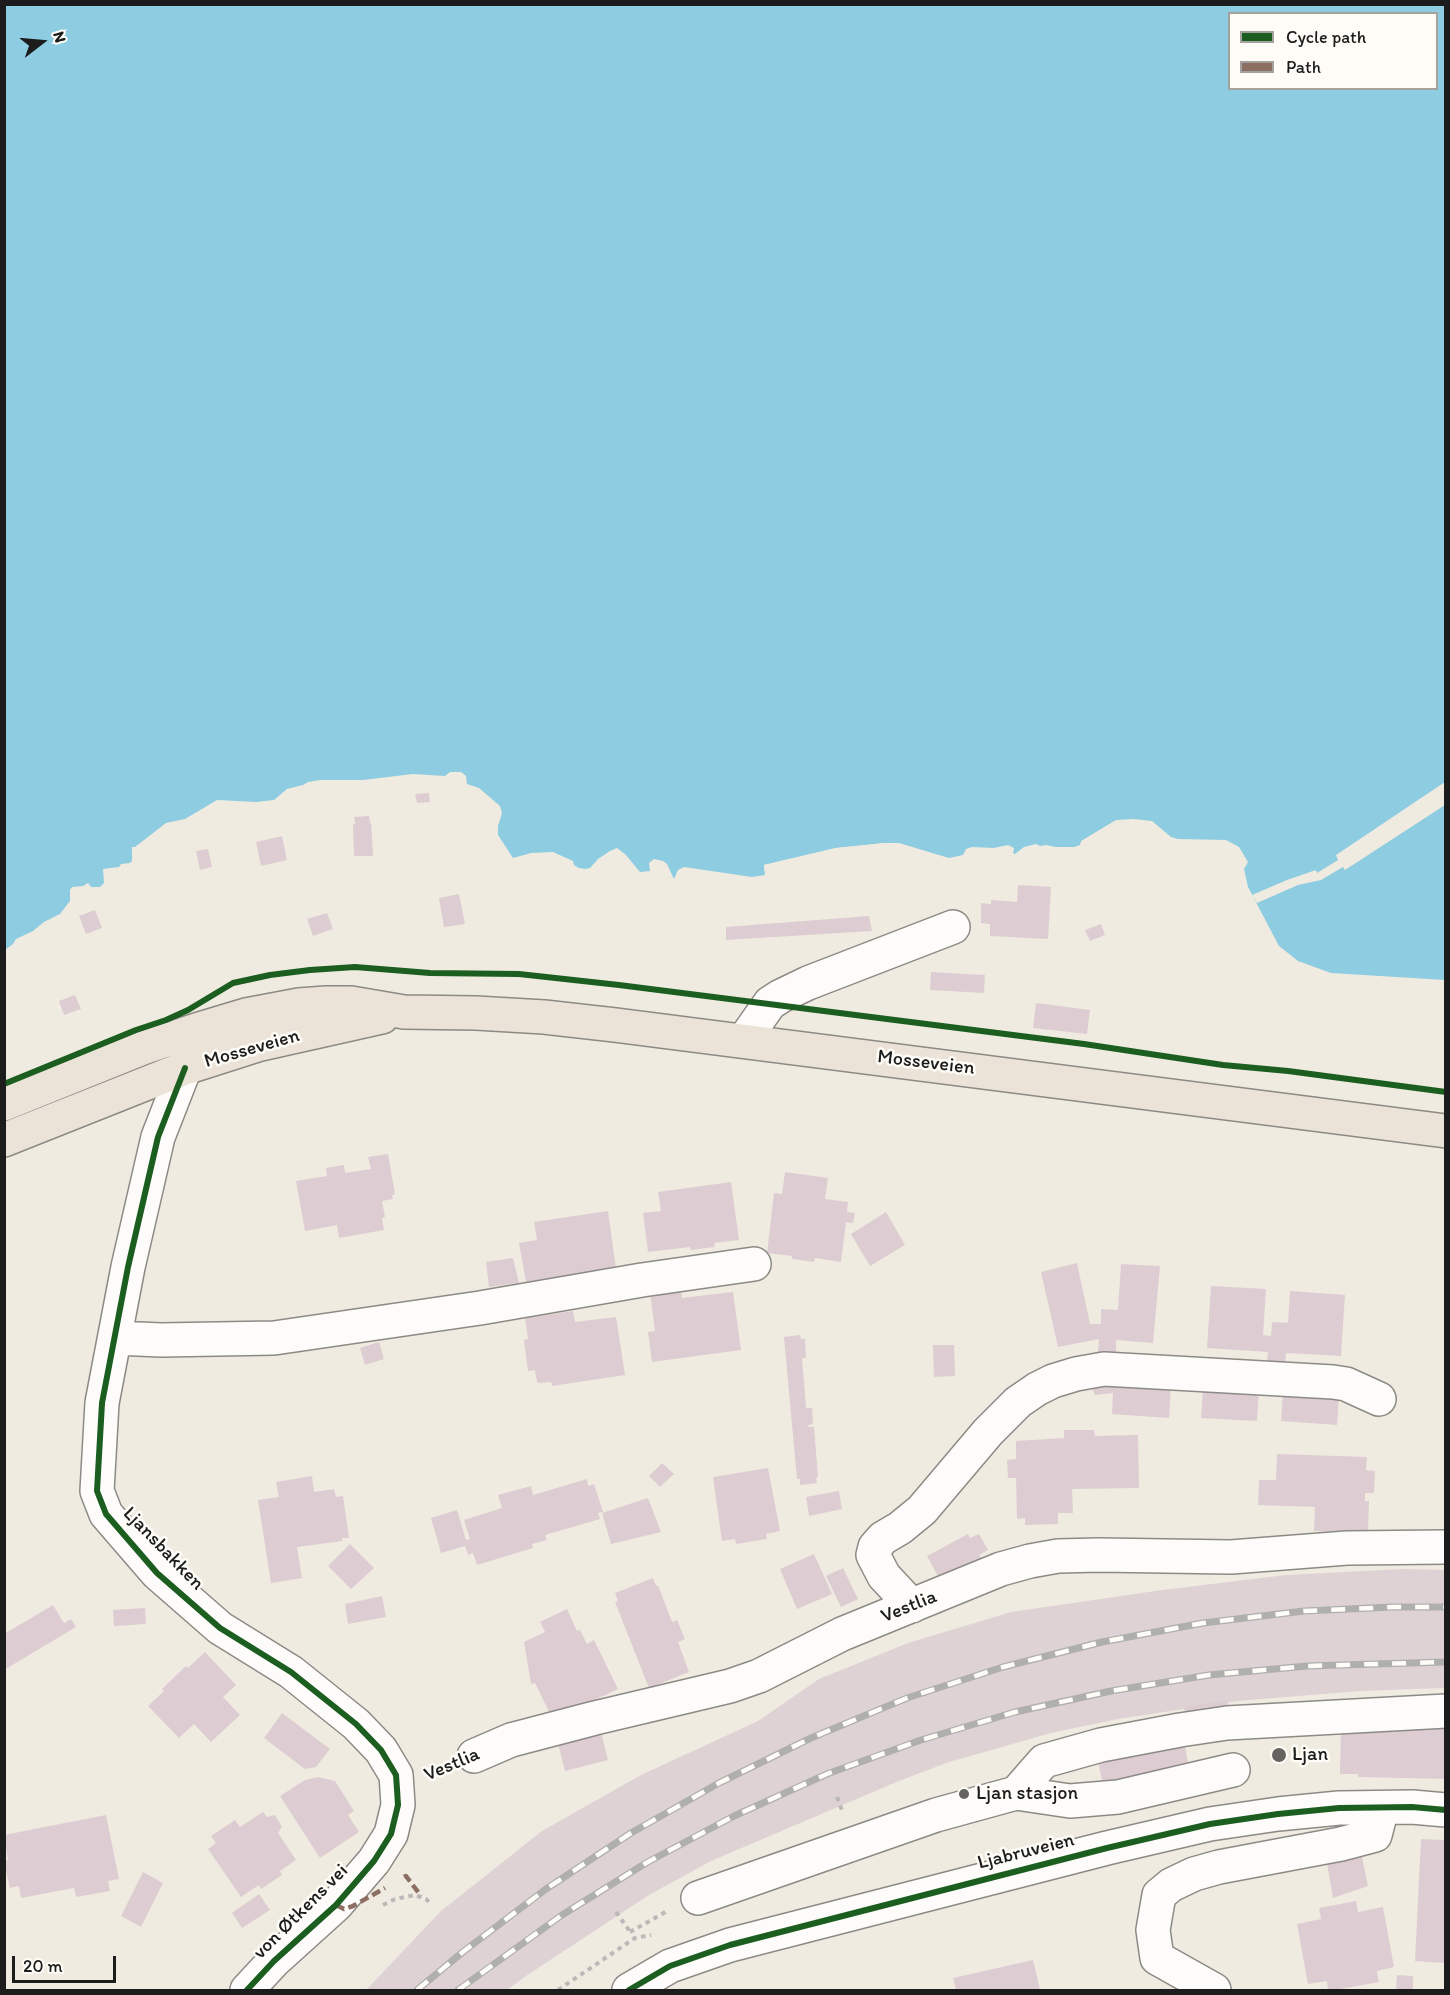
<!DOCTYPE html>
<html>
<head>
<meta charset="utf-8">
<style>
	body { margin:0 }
	#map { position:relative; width:1450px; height:1995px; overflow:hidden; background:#f0ebe0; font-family:Itim,sans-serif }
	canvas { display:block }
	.frame { position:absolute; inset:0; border:6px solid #1c1c1c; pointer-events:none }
	.legend { position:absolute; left:1228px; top:12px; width:210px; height:78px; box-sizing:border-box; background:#fdfcf7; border:2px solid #a3a29f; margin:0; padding:8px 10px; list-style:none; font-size:18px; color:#1c1c1c }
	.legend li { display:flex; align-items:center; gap:12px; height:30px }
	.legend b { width:30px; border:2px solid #a3a29f }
	.north { position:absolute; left:12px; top:12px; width:60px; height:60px; -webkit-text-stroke:4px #fdfcf7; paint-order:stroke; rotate:74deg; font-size:16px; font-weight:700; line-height:24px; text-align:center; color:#1c1c1c }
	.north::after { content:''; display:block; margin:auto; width:21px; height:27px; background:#1c1c1c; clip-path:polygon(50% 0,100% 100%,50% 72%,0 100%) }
	.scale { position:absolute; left:12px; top:1956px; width:104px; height:27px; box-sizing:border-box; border:3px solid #1c1c1c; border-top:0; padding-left:8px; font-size:18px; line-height:21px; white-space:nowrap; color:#1c1c1c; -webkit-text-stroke:4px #fdfcf7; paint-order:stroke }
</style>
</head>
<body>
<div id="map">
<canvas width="1450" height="1995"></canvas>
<div class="frame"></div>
<ul class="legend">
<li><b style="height:8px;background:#1b5e20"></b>Cycle path</li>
<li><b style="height:8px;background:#8d6e63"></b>Path</li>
</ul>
<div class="north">N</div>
<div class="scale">20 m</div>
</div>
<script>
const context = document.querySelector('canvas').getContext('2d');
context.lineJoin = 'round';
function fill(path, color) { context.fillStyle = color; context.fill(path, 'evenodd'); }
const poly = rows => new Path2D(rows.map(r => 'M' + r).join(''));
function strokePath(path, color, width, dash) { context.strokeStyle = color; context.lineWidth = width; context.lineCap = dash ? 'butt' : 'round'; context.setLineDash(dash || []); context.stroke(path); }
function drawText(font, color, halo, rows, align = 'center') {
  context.font = font + ' Itim,sans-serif'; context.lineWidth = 5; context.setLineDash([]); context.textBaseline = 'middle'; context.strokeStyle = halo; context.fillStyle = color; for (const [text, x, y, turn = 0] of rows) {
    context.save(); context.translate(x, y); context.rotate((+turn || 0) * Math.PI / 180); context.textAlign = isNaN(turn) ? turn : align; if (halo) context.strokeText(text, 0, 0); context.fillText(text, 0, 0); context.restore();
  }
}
fill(poly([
	[1402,1569,1445,1570,1445,1688,1360,1691,1237,1701,1118,1719,1051,1733,1002,1747,949,1762,899,1781,711,1861,649,1895,526,1976,507,1990,366,1990,441,1911,542,1831,641,1775,758,1721,819,1679,908,1643,1011,1612,1162,1590,1286,1575]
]), '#dfd2d5');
fill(poly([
	[4,5,1445,5,1445,980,1331,973,1298,961,1279,946,1248,887,1244,869,1248,862,1239,847,1226,840,1178,839,1171,837,1152,821,1133,819,1116,820,1081,841,1080,845,1074,847,1056,847,1046,845,1040,846,1036,844,1024,847,1015,854,1013,853,1014,848,1008,845,994,848,972,847,966,849,963,855,949,858,899,843,885,843,836,848,764,865,765,875,752,877,684,867,678,870,674,879,667,864,663,861,654,859,649,863,650,871,640,872,626,855,617,848,610,851,598,859,590,868,586,869,579,868,574,865,573,861,553,852,531,853,513,858,498,835,498,826,502,813,500,806,479,788,467,784,466,776,461,772,450,772,445,776,413,774,363,780,320,780,308,782,303,785,287,789,274,800,256,802,217,800,185,819,166,823,135,847,132,847,132,861,130,863,121,864,119,867,103,869,104,883,100,887,91,887,88,883,83,886,72,887,70,890,70,901,60,914,44,922,33,931,16,939,13,944,5,950],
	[1230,14,1436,14,1436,88,1230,88]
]), '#8ecce1');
fill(poly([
	[1445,782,1445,805,1345,870,1343,867,1321,880,1298,885,1257,903,1252,895,1287,880,1316,870,1317,873,1338,860,1336,855],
	[885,843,899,843,899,846,885,846,836,851,809,856,767,867,768,875,767,877,765,875,764,865,836,848]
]), '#f0ebe0');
fill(poly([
	[429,793,430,802,417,803,415,794],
	[369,816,370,823,371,823,373,856,354,856,353,824,355,824,354,817],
	[282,836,287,860,261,866,256,842],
	[208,849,212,867,200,870,196,851],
	[1018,885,1051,887,1048,939,990,936,990,924,981,923,981,903,991,904,991,900,1017,902],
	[459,894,465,924,444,927,439,898],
	[95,910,102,928,86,934,79,916],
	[327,913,333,929,313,936,307,919],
	[869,916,872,931,726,940,726,927],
	[1101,924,1105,935,1090,941,1085,930],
	[931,972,985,975,984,993,930,990],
	[75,995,81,1009,64,1015,59,1001],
	[1036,1003,1090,1010,1087,1034,1033,1028],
	[388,1154,395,1194,392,1195,393,1199,382,1201,385,1217,382,1218,384,1230,339,1238,337,1225,305,1231,296,1181,327,1176,326,1168,344,1165,345,1173,371,1169,368,1157],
	[785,1172,828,1178,825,1199,848,1202,847,1212,855,1213,853,1223,846,1222,841,1262,815,1258,814,1262,792,1259,792,1256,767,1253,774,1193,782,1194],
	[731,1182,739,1240,714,1243,715,1247,691,1250,690,1247,648,1252,643,1213,661,1211,658,1192],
	[608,1211,616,1269,526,1282,519,1243,537,1240,534,1222],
	[886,1212,905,1245,870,1266,851,1234],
	[513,1258,519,1283,489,1287,486,1262],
	[1077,1263,1090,1324,1101,1324,1101,1309,1118,1310,1121,1264,1160,1266,1153,1343,1116,1340,1116,1352,1098,1352,1099,1339,1058,1347,1041,1272],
	[1211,1286,1266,1289,1263,1335,1271,1336,1272,1322,1288,1323,1290,1291,1345,1295,1341,1356,1286,1353,1285,1365,1267,1364,1268,1352,1207,1348],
	[680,1287,682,1298,733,1292,741,1350,652,1362,648,1332,655,1331,650,1292],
	[573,1311,575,1322,616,1317,625,1375,552,1386,551,1382,540,1383,537,1382,535,1370,528,1371,524,1340,528,1339,525,1318],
	[800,1335,801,1339,805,1339,806,1358,802,1358,806,1408,812,1408,813,1424,808,1425,809,1427,814,1427,818,1477,816,1478,817,1483,800,1485,800,1479,797,1479,784,1337],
	[379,1342,384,1359,365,1365,360,1348],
	[933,1345,954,1345,955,1376,934,1377],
	[1089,1382,1171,1384,1169,1418,1112,1414,1113,1393,1095,1395],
	[1203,1387,1259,1390,1257,1421,1201,1418],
	[1283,1392,1339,1396,1337,1425,1281,1421],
	[1064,1430,1094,1430,1095,1436,1138,1435,1139,1488,1072,1489,1073,1513,1058,1513,1058,1524,1025,1525,1025,1518,1017,1519,1016,1478,1008,1478,1007,1460,1016,1459,1016,1441,1064,1438],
	[1277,1454,1367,1457,1366,1470,1375,1471,1374,1493,1365,1493,1365,1501,1369,1501,1368,1533,1314,1531,1315,1507,1258,1505,1259,1480,1276,1480],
	[662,1463,674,1474,660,1487,649,1476],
	[768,1468,780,1531,766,1534,767,1539,736,1544,735,1539,722,1541,713,1477],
	[312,1476,314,1492,334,1489,336,1497,343,1496,349,1538,342,1538,342,1541,297,1547,302,1578,271,1583,258,1500,279,1497,276,1482],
	[587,1479,588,1486,594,1484,603,1512,598,1513,600,1519,545,1535,547,1540,532,1544,533,1548,477,1565,473,1553,468,1555,465,1546,441,1553,431,1518,457,1510,466,1540,470,1539,464,1520,502,1508,498,1495,531,1486,533,1495],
	[839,1491,842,1509,809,1516,806,1497],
	[648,1498,661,1532,611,1544,602,1513],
	[968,1534,970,1538,979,1534,988,1550,979,1555,982,1560,941,1582,927,1556],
	[350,1544,374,1568,351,1589,328,1566],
	[814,1554,832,1594,797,1609,780,1569],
	[843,1568,858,1599,841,1607,826,1576],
	[653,1578,656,1586,658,1585,672,1622,677,1620,685,1639,678,1642,689,1672,649,1688,615,1602,618,1601,615,1593],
	[382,1596,386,1617,348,1624,345,1604],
	[53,1605,64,1623,71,1619,76,1627,4,1670,4,1634],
	[145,1608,146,1624,114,1626,113,1610],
	[567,1609,577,1631,580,1630,587,1644,594,1640,618,1689,553,1720,535,1683,531,1684,524,1642,545,1632,540,1622],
	[205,1652,236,1685,223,1697,240,1715,211,1742,194,1724,179,1738,148,1706,164,1691,162,1689,186,1666,188,1668],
	[1227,1700,1230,1714,1186,1721,1184,1707],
	[282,1713,330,1749,316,1767,305,1769,264,1738],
	[599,1724,608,1760,565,1771,556,1736],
	[1446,1726,1446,1779,1358,1777,1358,1774,1340,1774,1341,1727],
	[1184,1743,1190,1772,1104,1790,1098,1761],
	[318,1777,335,1781,354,1811,348,1815,359,1832,320,1858,280,1796,305,1780],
	[263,1812,267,1817,275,1815,282,1827,278,1833,296,1860,280,1871,282,1875,261,1889,259,1885,241,1897,208,1849,216,1843,211,1836,235,1820,240,1827],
	[106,1815,119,1879,108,1881,110,1891,76,1897,74,1888,21,1898,19,1886,10,1888,4,1863,4,1861,8,1860,4,1835],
	[1421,1839,1446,1840,1446,1963,1415,1961],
	[1362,1857,1368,1886,1333,1898,1327,1863],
	[143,1872,163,1883,141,1927,121,1916],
	[259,1894,270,1910,242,1928,232,1913],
	[1356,1901,1358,1912,1383,1907,1394,1967,1377,1971,1379,1982,1335,1990,1328,1990,1327,1981,1308,1984,1297,1924,1321,1919,1319,1908],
	[1033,1960,1040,1990,956,1990,953,1978],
	[1397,1975,1413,1976,1413,1990,1396,1990]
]), '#ddcdd2');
const minor = poly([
	[744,1040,770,1003,781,996,808,983,953,927],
	[185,1068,158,1137,128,1267,102,1403,97,1491,106,1514,157,1573,220,1628,291,1672,356,1724,381,1750,396,1775,397,1789,398,1805,391,1834,374,1861,336,1905,274,1961,247,1990],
	[115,1338,161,1340,274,1338,480,1308,642,1280,754,1264],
	[912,1606,884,1576,873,1555,875,1547,883,1538,900,1528,922,1510,988,1432,1018,1402,1037,1389,1053,1381,1076,1374,1104,1369,1139,1371,1333,1382,1346,1384,1379,1399],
	[474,1756,511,1740,595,1718,730,1686,759,1676,842,1634,1001,1569,1030,1561,1058,1556,1099,1555,1231,1557,1347,1548,1446,1547],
	[1016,1793,1070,1801,1118,1797,1233,1770],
	[698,1898,936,1815,1016,1793,1044,1761,1101,1745,1180,1730,1227,1723,1446,1711],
	[629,1990,670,1966,730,1945,1107,1848,1210,1824,1278,1814,1339,1808,1412,1807,1446,1810],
	[1214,1990,1157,1958,1153,1930,1159,1895,1171,1885,1194,1874,1219,1867,1341,1844,1375,1835,1382,1808]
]);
const highway = poly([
	[4,1104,143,1048,196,1030,246,1015,299,1005,326,1003,351,1003,404,1012,476,1013,544,1017,615,1025,1446,1131],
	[4,1140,185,1068,257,1045,382,1017]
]);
strokePath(minor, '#8c8a85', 36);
strokePath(highway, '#8c8a85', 36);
strokePath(poly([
	[837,1797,843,1813],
	[383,1905,395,1899,415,1895,426,1899,431,1904],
	[616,1912,631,1933],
	[630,1932,669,1910],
	[558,1990,635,1938,651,1935]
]), '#bab9b7', 4, [4.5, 4.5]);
strokePath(minor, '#fdfcfa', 33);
strokePath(highway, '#ece3d8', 33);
const rail = poly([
	[417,1990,464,1951,546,1889,631,1833,719,1783,811,1738,907,1698,1003,1667,1102,1642,1203,1623,1304,1611,1393,1607,1446,1607],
	[458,1990,562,1915,646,1863,734,1816,827,1774,921,1740,1015,1712,1111,1691,1209,1675,1307,1666,1446,1662]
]);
strokePath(rail, '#afafad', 7);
strokePath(rail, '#fdfcf7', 4.5, [14]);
strokePath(poly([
	[404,1877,406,1876,421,1896],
	[336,1905,344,1909,353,1906,385,1888]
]), '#8d6e63', 4.5, [9, 4.5]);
strokePath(poly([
	[185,1068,158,1137,128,1267,102,1403,97,1491,106,1514,157,1573,220,1628,291,1672,356,1724,381,1750,396,1775,397,1789,398,1805,391,1834,374,1861,336,1905,274,1961,247,1990],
	[4,1084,136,1030,166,1020,188,1010,233,983,270,975,310,970,355,967,430,973,519,974,619,985,1084,1044,1223,1065,1288,1071,1446,1092],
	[629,1990,670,1966,730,1945,1107,1848,1210,1824,1278,1814,1339,1808,1412,1807,1446,1810]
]), '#1b5e20', 6);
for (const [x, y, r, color] of [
	[1279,1755,8,"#666461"],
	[964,1794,6,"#666461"]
]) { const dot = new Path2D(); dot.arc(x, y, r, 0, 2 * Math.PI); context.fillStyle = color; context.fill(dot); strokePath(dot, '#fdfcf7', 2); }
drawText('20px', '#1c1c1c', '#fdfcf7', [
	["Mosseveien",252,1049,-16],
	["Mosseveien",926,1063,7],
	["Ljansbakken",163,1549,46],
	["Vestlia",909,1607,-22],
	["Vestlia",452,1765,-23],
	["Ljabruveien",1026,1852,-14],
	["von Øtkens vei",301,1912,-45]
]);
drawText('20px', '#1c1c1c', '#fdfcf7', [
	["Ljan",1292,1755],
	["Ljan stasjon",976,1794]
], 'left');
</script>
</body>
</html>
